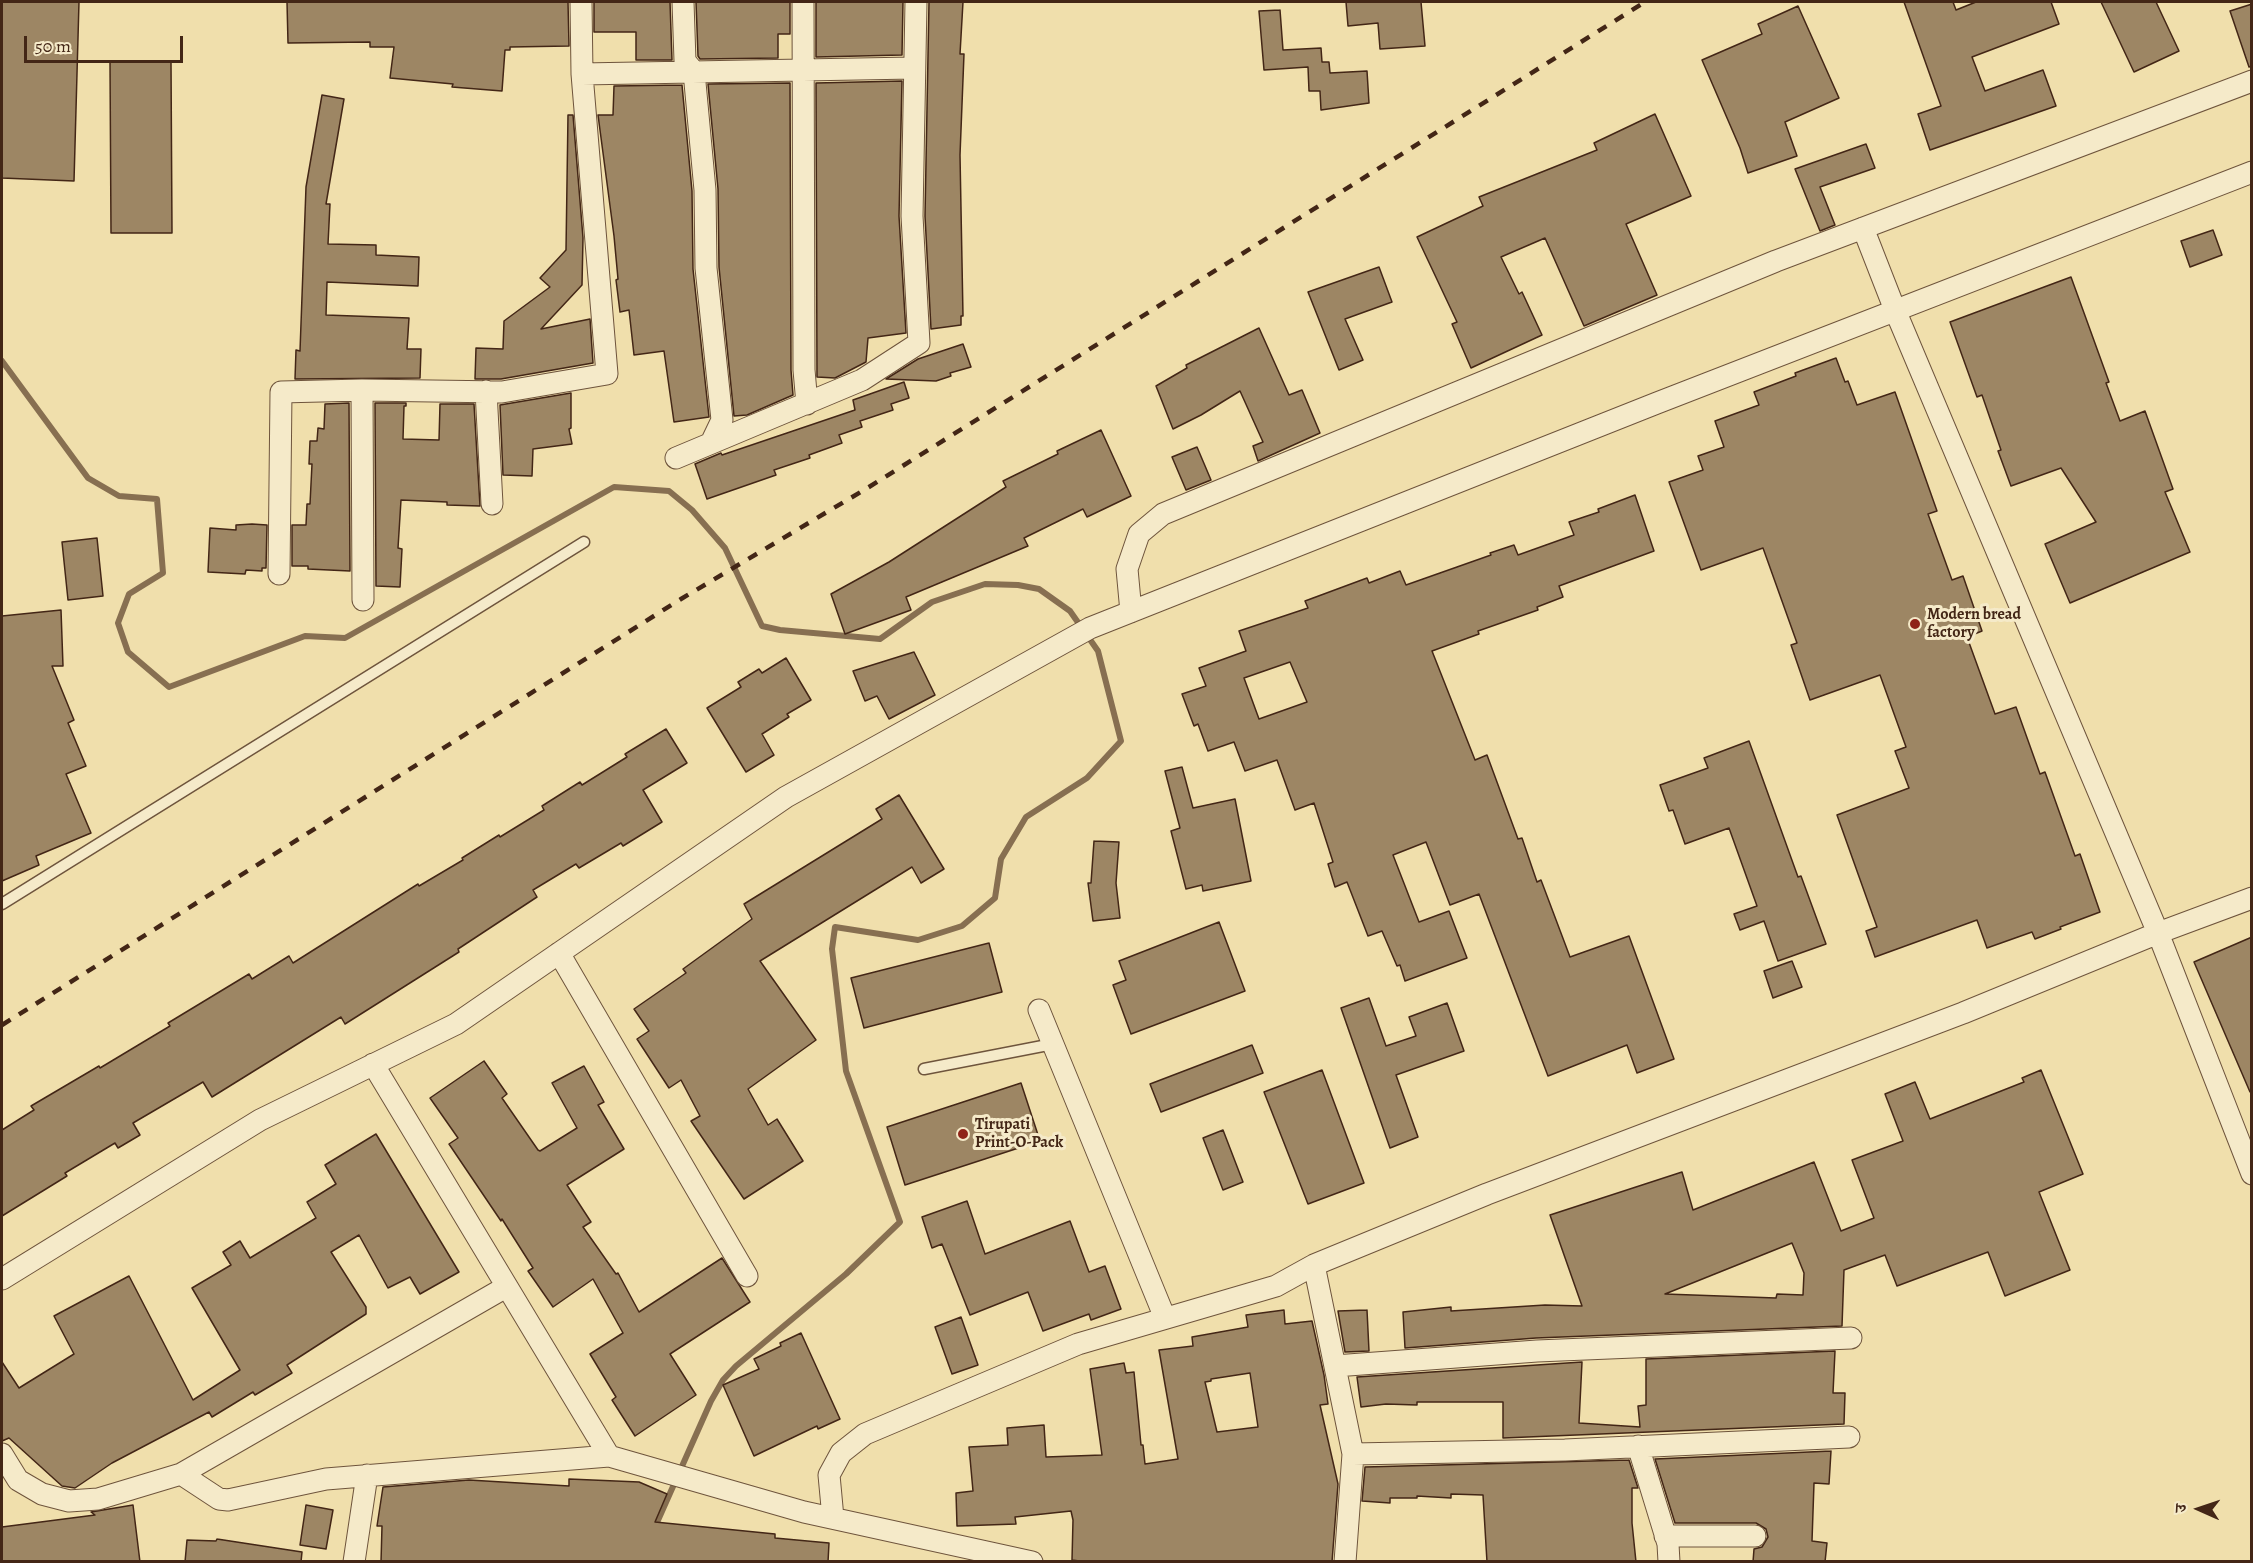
<!DOCTYPE html>
<html>
<head>
<meta charset="utf-8">
<style>
	body { margin:0 }
	#map { position:relative; width:2253px; height:1563px; overflow:hidden; background:#f0dfac; font-family:Alegreya,"Noto Serif Devanagari",serif }
	canvas { display:block }
	.frame { position:absolute; inset:0; border:3px solid #432616; pointer-events:none }
	.north { position:absolute; left:2169px; top:1479px; width:60px; height:60px; -webkit-text-stroke:4px #f5eac9; paint-order:stroke; rotate:273deg; font-size:16px; font-weight:700; line-height:24px; text-align:center; color:#432616 }
	.north::after { content:''; display:block; margin:auto; width:21px; height:27px; background:#432616; clip-path:polygon(50% 0,100% 100%,50% 72%,0 100%) }
	.scale { position:absolute; left:24px; top:36px; width:159px; height:27px; box-sizing:border-box; border:3px solid #432616; border-top:0; padding-left:8px; font-size:18px; line-height:21px; white-space:nowrap; color:#432616; -webkit-text-stroke:4px #f5eac9; paint-order:stroke }
</style>
</head>
<body>
<div id="map">
<canvas width="2253" height="1563"></canvas>
<div class="frame"></div>
<div class="north">उ</div>
<div class="scale">50 m</div>
</div>
<script>
const context = document.querySelector('canvas').getContext('2d');
context.lineJoin = 'round';
const poly = rows => new Path2D(rows.map(r => 'M' + r).join(''));
function strokePath(path, color, width, dash) { context.strokeStyle = color; context.lineWidth = width; context.lineCap = dash ? 'butt' : 'round'; context.setLineDash(dash || []); context.stroke(path); }
function fill(path, color) { context.fillStyle = color; context.fill(path, 'evenodd'); }
function drawText(font, color, halo, rows, align = 'center') {
  context.font = font + ' Alegreya,serif'; context.lineWidth = 6; context.setLineDash([]); context.textBaseline = 'middle'; context.strokeStyle = halo; context.fillStyle = color; for (const [text, x, y, turn = 0] of rows) {
    context.save(); context.translate(x, y); context.rotate((+turn || 0) * Math.PI / 180); context.textAlign = isNaN(turn) ? turn : align; if (halo) context.strokeText(text, 0, 0); context.fillText(text, 0, 0); context.restore();
  }
}
strokePath(poly([
	[2,361,88,478,119,496,157,499,163,573,129,594,118,623,128,652,169,687,305,636,345,638,614,487,669,491,692,510,725,548,762,626,780,630,880,639,932,602,985,584,1018,585,1039,589,1070,611,1098,651,1121,741,1087,778,1026,817,1001,859,995,898,962,926,918,940,835,927,832,949,846,1071,900,1222,846,1274,736,1366,723,1380,711,1401,655,1527]
]), '#876f51', 6);
const building = poly([
	[2,2,79,2,74,181,2,178,2,2],
	[287,2,568,2,569,46,510,47,510,50,505,50,502,91,452,87,453,84,390,78,394,47,370,47,370,42,288,43,287,2],
	[594,2,670,2,672,60,636,60,636,32,594,32,594,2],
	[696,2,790,2,790,34,778,34,778,58,700,59,698,56,696,2],
	[816,2,903,2,902,55,816,57,816,2],
	[929,2,963,2,960,54,964,54,960,155,963,316,961,316,961,325,931,329,925,216,929,2],
	[1346,2,1421,2,1425,46,1380,49,1378,23,1348,26,1346,2],
	[1904,2,1953,2,1956,10,1976,2,2051,2,2059,24,1972,57,1985,91,2043,70,2056,106,1930,150,1918,114,1941,106,1904,2],
	[2101,2,2156,2,2179,51,2134,72,2101,2],
	[2252,4,2252,66,2249,67,2230,11,2252,4],
	[1798,6,1839,98,1785,122,1797,156,1748,173,1740,148,1702,60,1762,34,1758,24,1798,6],
	[1280,10,1283,50,1321,48,1322,62,1329,62,1330,73,1367,71,1369,103,1321,110,1320,91,1309,91,1308,67,1264,70,1259,11,1280,10],
	[110,62,171,62,172,233,111,233,110,62],
	[902,81,899,216,906,333,868,338,866,362,835,378,817,377,816,83,902,81],
	[790,83,791,370,793,395,747,415,734,416,719,267,718,189,708,84,790,83],
	[682,85,692,191,693,269,709,417,674,422,664,351,634,355,629,310,620,312,616,280,618,279,614,236,598,115,613,115,614,86,682,85],
	[322,95,344,99,326,204,330,204,328,244,376,245,376,255,419,257,418,286,327,282,326,315,409,318,407,349,421,349,420,378,295,379,296,350,300,351,306,187,322,95],
	[1655,114,1691,196,1626,224,1657,295,1584,326,1545,238,1501,257,1519,294,1522,292,1542,335,1471,368,1452,324,1457,322,1417,237,1483,206,1479,197,1597,150,1594,143,1655,114],
	[568,115,573,115,583,238,582,285,541,329,590,319,593,363,501,379,475,379,476,348,503,349,504,321,550,287,540,278,566,250,568,115],
	[1866,144,1875,168,1820,187,1835,225,1820,231,1795,169,1866,144],
	[2213,230,2222,255,2190,267,2181,241,2213,230],
	[1379,267,1392,302,1345,319,1363,360,1339,370,1308,292,1379,267],
	[2071,277,2109,382,2106,383,2120,421,2145,411,2173,489,2165,492,2190,552,2070,603,2045,544,2096,522,2061,468,2011,486,1998,451,2001,450,1982,395,1977,397,1950,322,2071,277],
	[1259,328,1289,395,1302,390,1320,433,1258,461,1253,446,1263,442,1240,391,1201,415,1173,429,1156,386,1187,368,1186,365,1259,328],
	[963,344,971,367,950,373,951,376,936,381,886,379,918,359,963,344],
	[1836,358,1845,382,1848,381,1857,405,1895,392,1937,511,1928,514,1952,580,1963,576,1982,631,1967,637,1995,714,2016,707,2040,774,2045,772,2075,856,2080,854,2100,912,2060,927,2061,929,2035,939,2032,932,1987,948,1977,920,1875,957,1866,931,1877,927,1837,815,1909,788,1895,751,1906,747,1880,675,1810,700,1791,645,1797,643,1763,548,1701,570,1669,482,1703,470,1698,456,1724,447,1715,421,1759,405,1754,392,1796,376,1795,373,1836,358],
	[904,382,909,398,891,404,893,410,860,421,862,427,839,435,842,443,809,455,810,458,774,470,776,475,707,499,695,464,721,453,722,455,855,410,853,400,904,382],
	[571,393,571,428,569,429,572,444,533,449,532,476,503,475,500,405,571,393],
	[349,403,350,571,308,569,308,566,292,566,292,525,306,525,307,504,310,504,312,464,309,464,310,441,317,441,318,428,324,429,325,404,349,403],
	[375,403,406,403,406,406,404,406,403,439,439,440,440,404,474,404,480,506,447,505,447,502,401,500,398,548,402,549,400,587,376,586,375,403],
	[1101,430,1131,496,1087,517,1083,509,1024,538,1028,546,906,597,911,610,845,634,831,594,889,562,1006,487,1003,481,1058,454,1057,451,1101,430],
	[1197,447,1211,480,1186,490,1172,457,1197,447],
	[1635,495,1654,551,1559,586,1563,597,1537,607,1538,610,1478,631,1479,634,1432,651,1475,760,1487,755,1518,839,1522,838,1537,882,1541,880,1570,957,1629,936,1674,1059,1637,1073,1627,1045,1548,1076,1479,894,1450,905,1426,842,1393,855,1419,922,1449,911,1467,958,1405,981,1400,965,1397,966,1382,931,1368,936,1347,882,1335,887,1328,864,1333,862,1314,803,1295,810,1277,760,1245,771,1234,742,1208,751,1198,724,1194,726,1182,694,1206,686,1199,668,1246,651,1239,631,1308,608,1305,601,1367,578,1369,583,1400,571,1406,585,1491,555,1490,553,1514,545,1518,555,1574,535,1569,522,1599,512,1598,509,1635,495],
	[1290,662,1307,702,1259,719,1244,678,1290,662],
	[252,524,267,525,266,568,262,568,262,571,246,570,245,574,208,572,210,528,236,530,236,525,252,524],
	[97,538,103,596,68,600,62,542,97,538],
	[61,610,63,666,52,666,74,720,68,723,86,766,66,774,91,833,36,856,39,865,2,881,2,616,61,610],
	[914,652,935,695,889,719,877,696,865,701,853,671,914,652],
	[786,658,811,700,787,714,789,717,762,734,774,755,746,772,707,708,741,687,738,682,759,669,762,673,786,658],
	[666,729,687,763,643,790,662,822,623,846,621,843,579,868,576,864,533,890,537,897,458,949,459,952,345,1024,341,1017,212,1097,203,1082,133,1123,140,1135,118,1148,115,1143,65,1173,67,1176,2,1216,2,1130,34,1110,31,1106,99,1066,100,1068,170,1026,168,1023,249,974,252,979,289,956,293,963,418,884,419,886,463,860,462,858,499,835,500,837,544,810,542,806,580,782,582,785,627,757,625,754,666,729],
	[1749,741,1798,877,1801,876,1826,944,1778,961,1764,921,1740,930,1734,914,1757,906,1729,828,1685,844,1673,810,1669,811,1660,785,1708,768,1704,758,1749,741],
	[1182,767,1193,808,1235,799,1251,881,1203,891,1202,885,1186,889,1171,831,1180,828,1165,771,1182,767],
	[899,795,944,869,921,883,912,867,760,961,816,1040,748,1089,768,1125,777,1119,803,1161,744,1199,691,1121,700,1116,681,1080,669,1088,637,1039,649,1031,634,1009,686,973,683,969,752,919,744,904,882,819,876,809,899,795],
	[1094,841,1119,842,1116,883,1120,918,1093,921,1088,883,1091,883,1094,841],
	[1219,922,1245,991,1131,1034,1113,985,1126,980,1119,961,1219,922],
	[2252,937,2252,1092,2250,1092,2194,962,2252,937],
	[989,943,1002,992,864,1028,851,978,989,943],
	[1792,961,1802,987,1773,998,1764,971,1792,961],
	[1369,998,1386,1046,1416,1036,1409,1017,1447,1003,1464,1051,1396,1075,1418,1137,1390,1148,1341,1008,1369,998],
	[1252,1045,1263,1073,1161,1112,1150,1084,1252,1045],
	[484,1061,507,1094,502,1098,538,1150,540,1151,577,1128,552,1083,584,1066,604,1102,598,1105,624,1149,567,1185,591,1222,583,1227,616,1274,618,1273,639,1312,722,1258,750,1302,670,1354,696,1395,635,1436,612,1400,616,1397,590,1354,623,1333,593,1279,553,1307,528,1271,533,1268,502,1219,501,1221,449,1144,458,1138,430,1098,484,1061],
	[1322,1070,1364,1183,1308,1204,1264,1092,1322,1070],
	[2041,1070,2083,1174,2039,1192,2070,1270,2005,1296,1988,1252,1897,1286,1885,1255,1844,1270,1842,1326,1536,1338,1405,1348,1403,1312,1451,1307,1451,1311,1545,1305,1582,1306,1550,1215,1682,1172,1693,1210,1814,1162,1841,1231,1874,1218,1852,1160,1903,1141,1885,1094,1915,1082,1930,1119,2024,1082,2022,1078,2041,1070],
	[1792,1243,1804,1273,1803,1295,1777,1294,1776,1298,1665,1294,1792,1243],
	[1021,1083,1040,1141,905,1185,887,1127,1021,1083],
	[1223,1130,1243,1182,1223,1190,1203,1138,1223,1130],
	[376,1134,459,1272,420,1294,410,1277,388,1288,359,1235,331,1252,366,1307,366,1314,287,1365,292,1373,255,1395,253,1392,212,1417,209,1412,112,1463,75,1488,62,1486,9,1438,2,1441,2,1362,19,1388,74,1354,54,1316,129,1276,193,1400,240,1370,192,1288,231,1265,223,1252,240,1241,250,1258,316,1218,307,1202,336,1184,325,1165,376,1134],
	[967,1201,985,1254,1070,1221,1089,1272,1105,1266,1121,1309,1091,1320,1089,1314,1043,1331,1028,1292,970,1315,942,1244,932,1248,922,1217,967,1201],
	[1284,1310,1285,1324,1312,1321,1324,1375,1328,1404,1320,1405,1338,1484,1332,1562,1087,1562,1072,1560,1073,1520,1071,1511,1015,1517,1016,1524,957,1526,956,1493,973,1491,969,1447,1008,1445,1007,1428,1044,1425,1046,1457,1102,1455,1090,1369,1124,1363,1126,1373,1134,1372,1141,1445,1143,1445,1145,1464,1178,1459,1159,1350,1193,1346,1192,1337,1248,1327,1246,1315,1284,1310],
	[1250,1373,1258,1427,1217,1432,1205,1382,1211,1381,1211,1379,1250,1373],
	[1367,1310,1369,1351,1345,1352,1338,1311,1367,1310],
	[961,1317,978,1365,952,1374,935,1327,961,1317],
	[801,1333,840,1419,818,1429,817,1426,754,1456,723,1385,759,1369,754,1359,781,1346,780,1343,801,1333],
	[1835,1351,1833,1393,1845,1393,1844,1424,1503,1438,1503,1402,1417,1402,1417,1405,1386,1404,1361,1407,1357,1377,1582,1362,1579,1423,1640,1427,1638,1406,1646,1405,1646,1359,1835,1351],
	[1831,1451,1829,1484,1814,1483,1812,1541,1827,1543,1825,1562,1753,1562,1754,1549,1762,1547,1768,1537,1766,1529,1756,1523,1675,1523,1655,1459,1831,1451],
	[1629,1460,1638,1488,1632,1488,1632,1523,1636,1562,1487,1562,1483,1495,1451,1494,1451,1498,1417,1496,1417,1498,1390,1498,1390,1503,1362,1501,1365,1467,1629,1460],
	[569,1479,639,1482,667,1494,655,1522,775,1534,775,1538,829,1543,828,1562,381,1562,382,1526,377,1526,383,1487,469,1480,569,1486,569,1479],
	[133,1505,140,1562,2,1562,2,1527,95,1515,91,1512,133,1505],
	[306,1505,333,1510,326,1549,300,1545,306,1505],
	[217,1539,302,1552,301,1562,185,1562,187,1540,216,1541,217,1539]
]);
fill(building, '#9d8664');
strokePath(building, '#432616', 1.5);
const service = poly([
	[2,904,584,542],
	[924,1069,1053,1044]
]);
const minor = poly([
	[683,2,685,61,694,72,705,190,706,268,722,420,711,443],
	[803,2,804,370,807,404],
	[582,74,913,68],
	[1863,228,1895,310,2158,933,2252,1174],
	[362,390,363,600],
	[486,391,492,504],
	[676,458,862,380,919,343,912,216,916,2],
	[279,574,281,392,362,390,502,392,607,374,582,74,581,2],
	[1131,612,1127,569,1139,534,1163,514,1776,261,2252,81],
	[559,953,747,1276],
	[1039,1010,1165,1318],
	[373,1064,609,1456,804,1512,1032,1562],
	[1314,1265,1353,1454,1345,1562],
	[2,1279,260,1120,456,1024,786,797,1090,628,1657,403,2252,172],
	[1335,1366,1537,1351,1851,1338],
	[1638,1446,1668,1544,1669,1562],
	[2,1454,18,1480,42,1494,69,1501,98,1499,181,1474,219,1499,228,1500,326,1479,609,1456],
	[1353,1454,1565,1450,1849,1437],
	[181,1474,506,1287],
	[833,1518,829,1475,841,1453,865,1434,1078,1344,1276,1286,1314,1265,1487,1194,1963,1013,2158,933,2252,898],
	[1665,1536,1755,1536],
	[354,1562,367,1475]
]);
strokePath(service, '#6e543c', 13);
strokePath(minor, '#6e543c', 23);
strokePath(service, '#f5eac9', 10);
strokePath(minor, '#f5eac9', 21);
strokePath(poly([
	[2,1025,681,599,869,487,1645,2]
]), '#432616', 4.5, [10, 10]);
for (const [x, y, r, color] of [
	[1915,624,6,"#8f2418"],
	[963,1134,6,"#8f2418"]
]) { const dot = new Path2D(); dot.arc(x, y, r, 0, 2 * Math.PI); context.fillStyle = color; context.fill(dot); strokePath(dot, '#f5eac9', 2); }
drawText('bold 16px', '#432616', '#f5eac9', [
	["Modern bread",1927,615],
	["factory",1927,633],
	["Tirupati",975,1125],
	["Print-O-Pack",975,1143]
], 'left');
</script>
</body>
</html>
